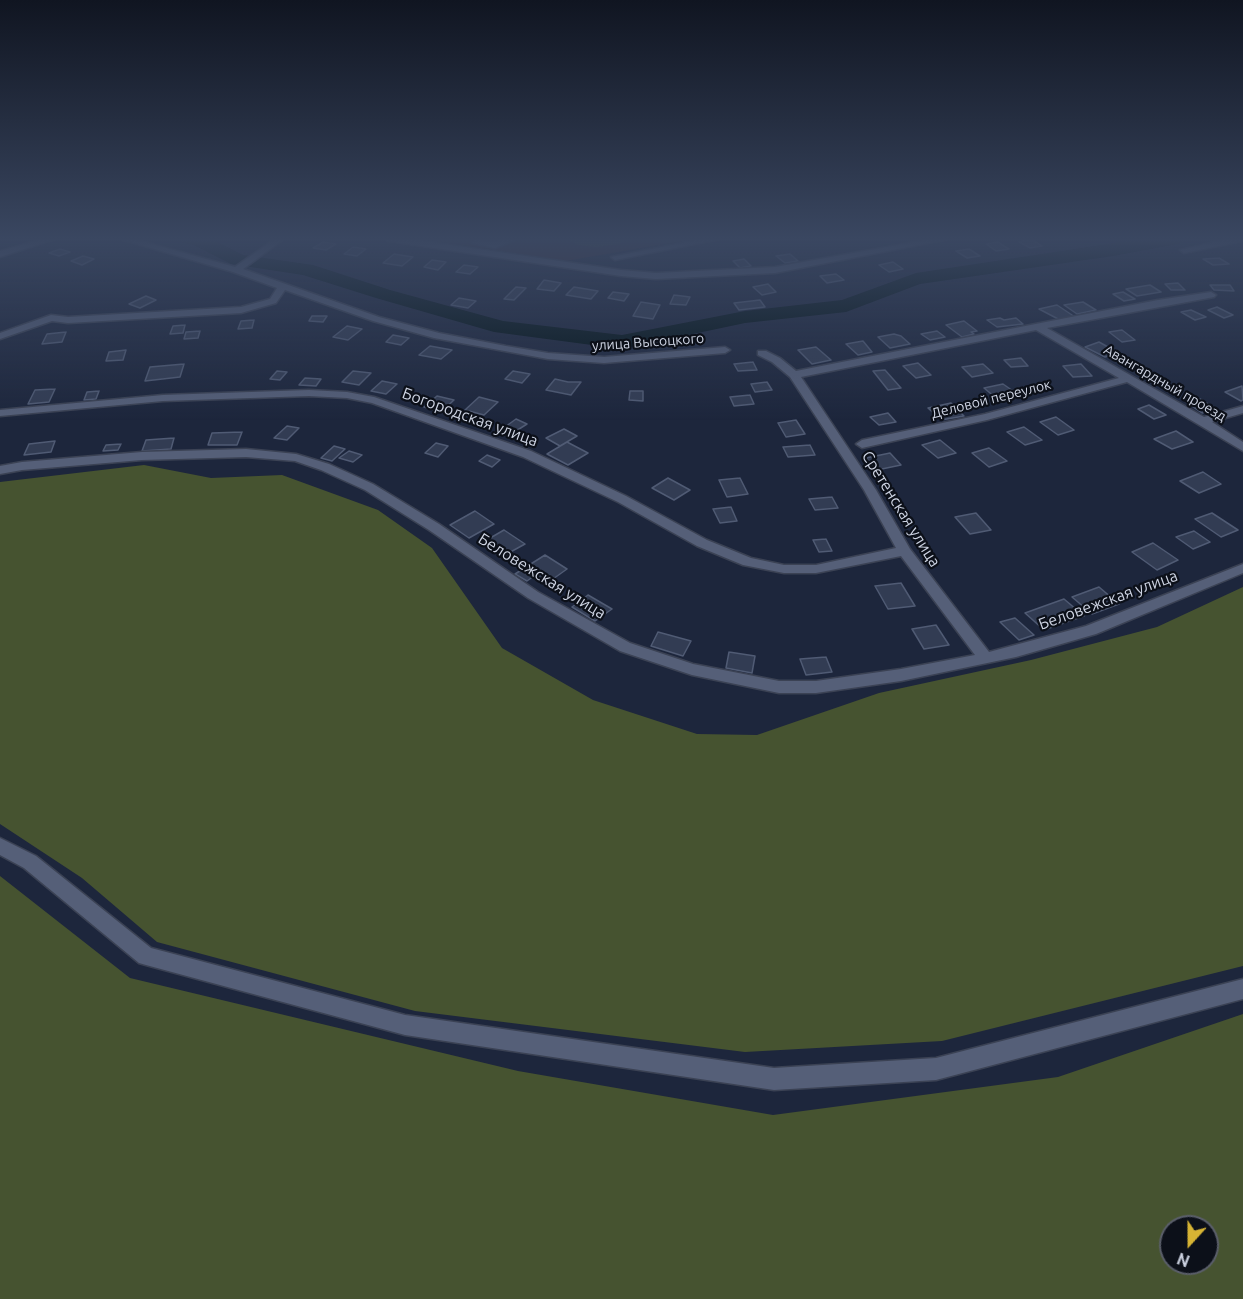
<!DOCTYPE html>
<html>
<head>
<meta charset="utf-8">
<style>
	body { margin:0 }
	#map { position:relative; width:1243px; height:1299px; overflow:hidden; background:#1d263c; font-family:Ubuntu,sans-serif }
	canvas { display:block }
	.north { position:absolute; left:1159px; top:1215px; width:60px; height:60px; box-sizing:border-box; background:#0c1019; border:2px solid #5a5e6a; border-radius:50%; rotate:201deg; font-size:16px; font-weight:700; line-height:24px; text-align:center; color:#ced4e3 }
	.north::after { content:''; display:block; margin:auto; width:21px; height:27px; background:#d7b434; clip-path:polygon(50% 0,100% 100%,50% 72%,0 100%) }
</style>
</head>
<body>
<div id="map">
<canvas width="1243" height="1299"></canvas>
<div class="north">N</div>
</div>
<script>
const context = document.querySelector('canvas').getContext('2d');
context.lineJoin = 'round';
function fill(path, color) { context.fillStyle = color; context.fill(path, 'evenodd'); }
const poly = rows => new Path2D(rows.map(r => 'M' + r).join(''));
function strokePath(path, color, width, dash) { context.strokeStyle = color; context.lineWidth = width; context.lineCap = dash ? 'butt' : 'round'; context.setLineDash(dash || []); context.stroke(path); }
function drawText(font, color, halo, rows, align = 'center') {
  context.font = font + ' Ubuntu,sans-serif'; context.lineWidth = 4.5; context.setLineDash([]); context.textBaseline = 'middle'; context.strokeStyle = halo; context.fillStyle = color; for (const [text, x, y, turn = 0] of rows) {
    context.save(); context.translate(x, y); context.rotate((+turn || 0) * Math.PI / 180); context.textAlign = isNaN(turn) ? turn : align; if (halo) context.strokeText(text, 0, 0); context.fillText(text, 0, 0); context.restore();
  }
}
fill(poly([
	[416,238,700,238,566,261]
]), '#3a2831');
fill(poly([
	[566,238,627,238,619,244,596,247,578,245],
	[144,465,211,478,282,475,378,510,432,548,502,648,593,700,697,734,757,735,879,693,1031,660,1157,627,1243,587,1243,966,942,1041,745,1052,415,1011,157,942,82,878,0,824,0,482],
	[0,876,130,978,518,1071,773,1115,1058,1077,1243,1014,1243,1299,0,1299],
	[1171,1227,1207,1227,1207,1263,1171,1263]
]), '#465330');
fill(poly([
	[179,238,209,238,243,255,313,265,390,290,503,321,622,335,745,311,842,300,916,273,1148,238,1186,238,1184,242,1177,244,1113,256,920,284,846,312,745,323,622,349,494,332,376,298,303,275,231,264,194,245,181,242,179,238]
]), '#001115');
const building = poly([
	[1031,239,1042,246,1030,248,1019,242,1031,239],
	[323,242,336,244,326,250,313,248,323,242],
	[998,242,1009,249,996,251,986,244,998,242],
	[353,247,366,249,357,256,344,254,353,247],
	[60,249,70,252,59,256,49,253,60,249],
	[969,249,980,256,967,258,956,251,969,249],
	[394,254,413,257,402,266,383,263,394,254],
	[790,254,798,261,785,263,776,256,790,254],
	[83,256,94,259,82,265,71,261,83,256],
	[1219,258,1229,264,1213,265,1203,259,1219,258],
	[744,259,751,266,740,268,733,261,744,259],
	[432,260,446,262,438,270,424,267,432,260],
	[893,262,903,269,889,272,879,265,893,262],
	[464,265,478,267,470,274,456,272,464,265],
	[836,274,844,280,827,283,820,276,836,274],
	[544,280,561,283,554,291,537,289,544,280],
	[1178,283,1185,290,1171,290,1165,284,1178,283],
	[768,284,776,292,762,295,753,287,768,284],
	[1150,285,1161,292,1137,296,1126,289,1150,285],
	[1210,285,1230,285,1234,291,1214,290,1210,285],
	[516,287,526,288,514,300,504,299,516,287],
	[574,287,598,291,591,299,566,295,574,287],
	[613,292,629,294,624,301,608,298,613,292],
	[1123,292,1135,299,1124,301,1113,294,1123,292],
	[674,295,690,297,686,305,670,304,674,295],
	[146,296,156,300,140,308,129,304,146,296],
	[459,298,476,301,468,308,451,305,459,298],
	[760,300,765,307,739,310,734,303,760,300],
	[641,302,660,305,653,319,633,316,641,302],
	[1083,302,1096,310,1077,314,1064,305,1083,302],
	[1057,305,1075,317,1060,320,1039,309,1057,305],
	[1217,307,1233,315,1224,318,1208,310,1217,307],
	[1191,310,1206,317,1195,320,1181,312,1191,310],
	[312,316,327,316,323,322,309,321,312,316],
	[1000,318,1004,320,1016,318,1023,324,997,327,987,320,1000,318],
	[254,320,252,328,238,329,241,321,254,320],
	[964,321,977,331,971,332,974,334,962,337,946,325,964,321],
	[185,325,183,333,170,334,173,326,185,325],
	[347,326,362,329,348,340,333,337,347,326],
	[1122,330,1135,340,1122,342,1109,332,1122,330],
	[200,331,198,338,184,339,186,332,200,331],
	[937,331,945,337,930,340,921,334,937,331],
	[66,332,62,342,42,344,47,334,66,332],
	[894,334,901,336,910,344,890,348,878,337,894,334],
	[393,335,409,338,401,345,386,342,393,335],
	[863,341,872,352,858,355,846,344,863,341],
	[1099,342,1119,353,1105,357,1085,347,1099,342],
	[430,346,452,350,441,359,419,355,430,346],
	[816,347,831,360,812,364,798,350,816,347],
	[126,350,123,360,106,361,109,352,126,350],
	[1021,358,1028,366,1011,367,1004,360,1021,358],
	[753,362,757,370,738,371,734,364,753,362],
	[918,363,931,375,916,378,903,366,918,363],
	[184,364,180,377,145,381,150,367,184,364],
	[983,364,993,373,972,377,962,367,983,364],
	[1081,364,1092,376,1073,377,1063,366,1081,364],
	[885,370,901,388,888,390,873,371,885,370],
	[277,371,287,372,280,380,270,379,277,371],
	[353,371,371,373,359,385,342,382,353,371],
	[513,371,530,374,522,383,505,379,513,371],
	[305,378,321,379,316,386,299,385,305,378],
	[555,379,568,382,581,382,571,395,546,390,555,379],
	[382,381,397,384,386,394,371,391,382,381],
	[767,382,772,390,755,392,751,384,767,382],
	[1003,384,1016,393,996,398,984,388,1003,384],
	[1242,386,1243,400,1241,401,1225,392,1242,386],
	[55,389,49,402,28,404,35,390,55,389],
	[99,391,96,399,84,400,87,392,99,391],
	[630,391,643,391,643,401,629,400,630,391],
	[750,395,754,404,734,406,730,397,750,395],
	[437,396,454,400,441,412,424,407,437,396],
	[479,397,498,402,484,415,465,410,479,397],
	[1200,399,1216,409,1202,413,1186,402,1200,399],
	[951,403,964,416,941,420,928,408,951,403],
	[1149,405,1166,415,1154,419,1138,409,1149,405],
	[888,413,896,422,879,425,870,417,888,413],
	[1056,417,1074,430,1058,435,1040,422,1056,417],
	[516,419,527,424,516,431,505,427,516,419],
	[796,420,805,434,786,437,778,423,796,420],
	[287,426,299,428,287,440,274,438,287,426],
	[1024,427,1042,440,1025,445,1007,432,1024,427],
	[564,429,577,436,560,446,546,438,564,429],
	[1176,431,1193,442,1172,449,1154,439,1176,431],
	[242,432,237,445,208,445,212,433,242,432],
	[174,438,171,449,142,451,146,440,174,438],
	[940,440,956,453,938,458,922,445,940,440],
	[55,441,51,452,24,455,29,444,55,441],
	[567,442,588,453,568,465,547,454,567,442],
	[436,443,448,446,438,457,425,453,436,443],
	[121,444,118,450,103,451,106,445,121,444],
	[810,445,815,455,788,457,783,447,810,445],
	[334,446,345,449,332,461,321,458,334,446],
	[989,448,1007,461,989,467,972,453,989,448],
	[349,451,362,455,353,462,339,458,349,451],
	[890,453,901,465,877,470,866,458,890,453],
	[487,455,500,460,492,467,479,461,487,455],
	[1203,472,1221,484,1199,493,1180,481,1203,472],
	[668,478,690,490,674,500,652,488,668,478],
	[740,478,748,494,727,497,719,480,740,478],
	[832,497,838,508,815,510,809,499,832,497],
	[731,507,737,521,720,523,713,509,731,507],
	[475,511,494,524,469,538,450,525,475,511],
	[976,513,991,530,970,534,955,517,976,513],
	[1212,513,1238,530,1221,537,1195,519,1212,513],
	[504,530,525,544,505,555,485,541,504,530],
	[1194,531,1210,542,1193,549,1176,537,1194,531],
	[826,539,832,551,819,552,813,540,826,539],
	[1153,543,1178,560,1157,570,1132,552,1153,543],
	[545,555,567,569,546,584,534,576,527,581,515,574,545,555],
	[901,583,915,606,888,609,875,586,901,583],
	[1099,587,1119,604,1092,614,1072,597,1099,587],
	[588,595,612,609,595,621,572,607,588,595],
	[1064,599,1084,616,1044,630,1025,613,1064,599],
	[1015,618,1034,635,1019,640,1000,622,1015,618],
	[936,625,949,645,924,649,912,629,936,625],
	[658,632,691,641,683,656,651,646,658,632],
	[729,652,755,656,752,673,726,668,729,652],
	[826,657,832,672,806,675,800,659,826,657]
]);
fill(building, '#323c53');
strokePath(building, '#505b74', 1.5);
const minor = poly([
	[46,238,58,238,0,257,0,251,46,238],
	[117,238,130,238,235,267,276,238,285,238,243,269,379,317,439,333,506,346,548,353,604,357,725,347,730,350,725,353,604,363,548,359,434,338,373,321,285,290,276,303,241,313,68,323,52,321,0,339,0,333,51,315,68,317,241,307,270,299,277,288,233,272,117,238],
	[384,238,403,238,621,270,656,273,775,267,937,238,954,238,775,273,656,279,621,276,388,241,384,238],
	[508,238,519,238,495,248,472,243,476,240,494,242,508,238],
	[708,238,725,238,615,260,611,257,708,238],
	[1232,238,1243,238,1243,241,1184,253,1180,250,1232,238],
	[1211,292,1216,295,1214,297,1047,328,1204,417,1243,406,1243,413,1212,422,1243,442,1243,451,1127,382,987,420,862,448,856,444,862,440,985,414,1119,378,1036,330,801,377,876,490,910,549,989,652,1086,626,1243,564,1243,573,1096,634,1016,657,901,681,816,693,779,693,692,675,620,651,528,598,429,530,365,490,321,470,295,461,246,457,142,460,22,470,0,474,0,466,22,462,142,452,246,449,296,454,329,464,373,484,439,524,538,592,630,643,693,664,779,681,816,681,901,669,975,655,901,556,816,573,784,573,743,565,697,546,618,502,523,457,372,403,347,398,309,396,163,401,0,416,0,410,163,395,309,390,347,392,374,397,531,451,626,496,707,540,751,558,784,565,816,565,896,548,864,490,790,377,772,362,758,355,758,351,766,351,780,358,796,371,1158,300,1211,292],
	[0,838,36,856,151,948,405,1015,774,1068,936,1058,1243,979,1243,999,936,1080,774,1090,405,1035,146,965,139,963,24,868,0,855,0,838]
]);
strokePath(minor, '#3b4254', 3);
fill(minor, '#555f78');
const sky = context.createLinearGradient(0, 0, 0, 420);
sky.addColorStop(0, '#101521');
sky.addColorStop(0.57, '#3a4761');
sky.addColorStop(1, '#3a476100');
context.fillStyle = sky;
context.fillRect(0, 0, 1243, 420);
drawText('14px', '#ced4e3', '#0c1019', [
	["улица Высоцкого",648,342,-4],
	["Авангардный проезд",1165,383,30],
	["Деловой переулок",991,399,-14]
]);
drawText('16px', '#ced4e3', '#0c1019', [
	["Богородская улица",470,417,20],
	["Сретенская улица",901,509,58],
	["Беловежская улица",542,576,32],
	["Беловежская улица",1108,600,-20]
]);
</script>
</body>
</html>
